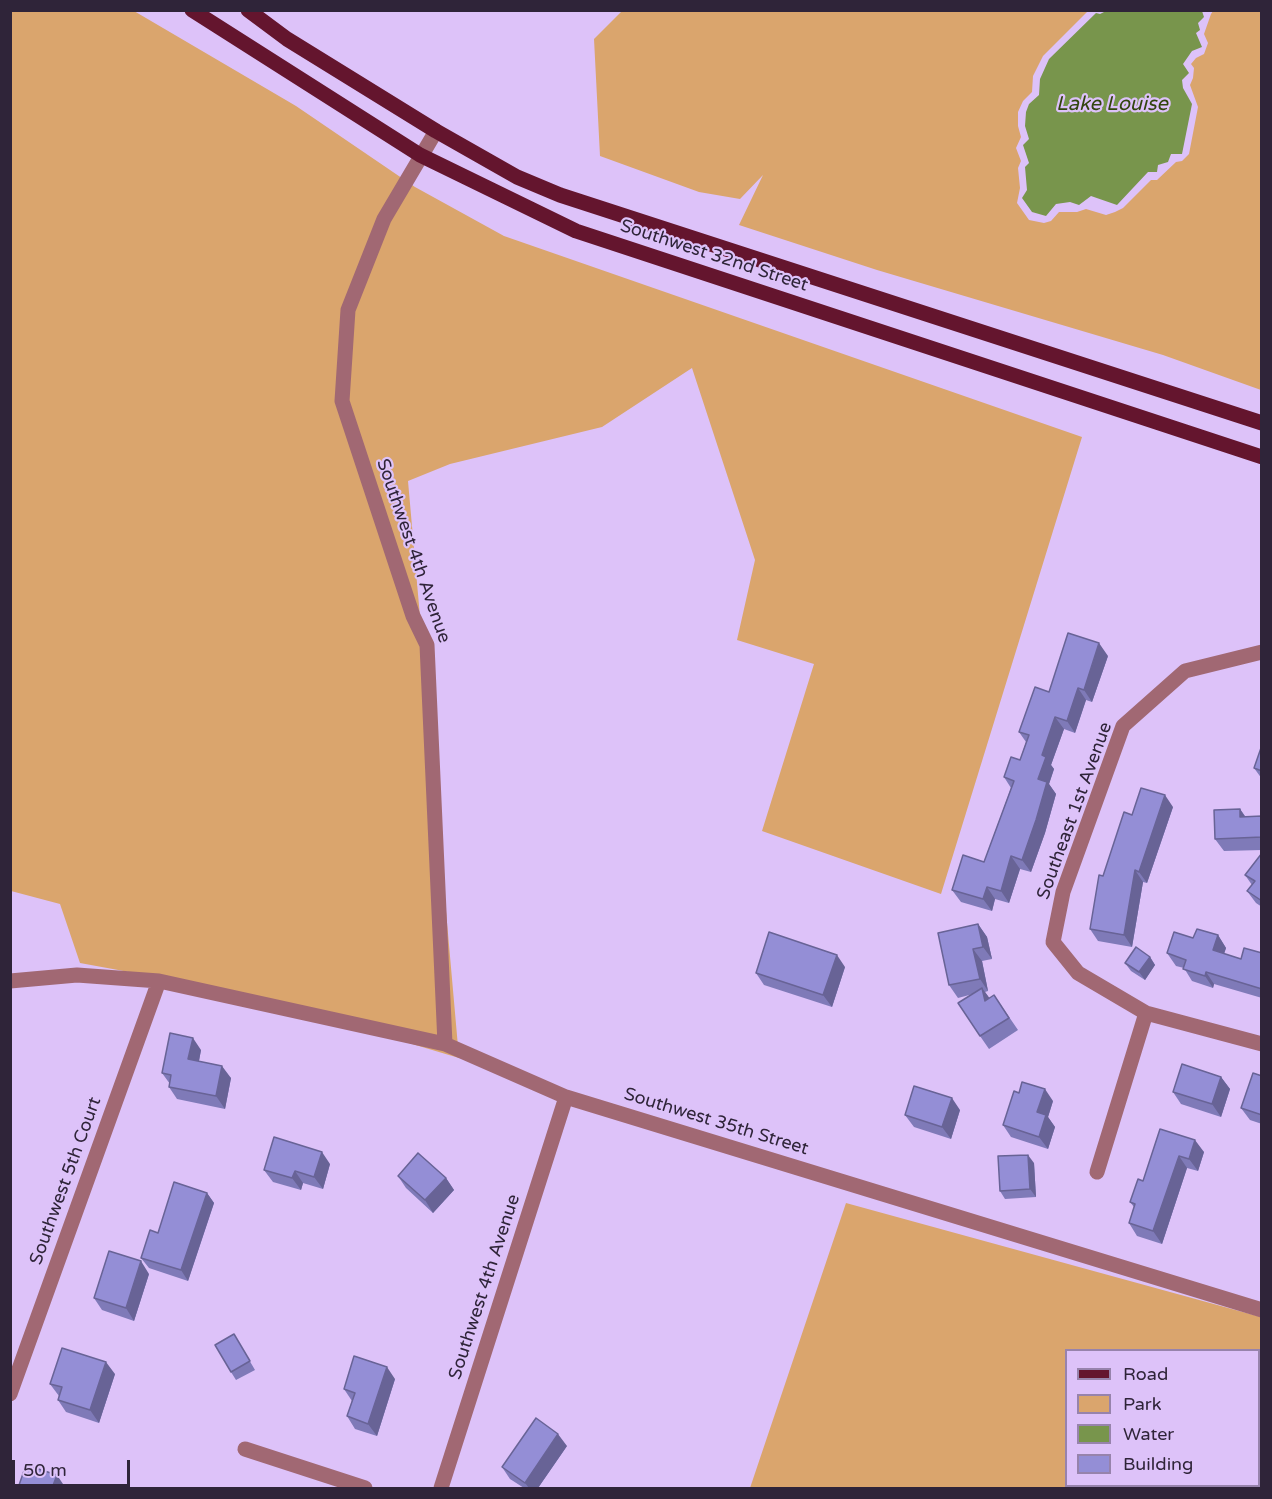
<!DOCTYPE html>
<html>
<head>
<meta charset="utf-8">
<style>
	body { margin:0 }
	#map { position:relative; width:1272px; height:1499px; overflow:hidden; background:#ddc2f9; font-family:"Varela Round",sans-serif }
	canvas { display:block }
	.frame { position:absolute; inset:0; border:12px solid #2f2439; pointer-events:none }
	.legend { position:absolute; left:1065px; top:1349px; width:195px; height:138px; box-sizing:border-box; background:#ddc2f9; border:2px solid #9783ac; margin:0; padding:8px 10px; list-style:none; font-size:18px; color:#2f2439 }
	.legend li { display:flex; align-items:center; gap:12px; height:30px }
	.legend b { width:30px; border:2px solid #9783ac }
	.scale { position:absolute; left:12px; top:1460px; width:118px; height:27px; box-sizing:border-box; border:3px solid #2f2439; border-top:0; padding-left:8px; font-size:18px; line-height:21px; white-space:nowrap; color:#2f2439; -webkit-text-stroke:4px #ddc2f9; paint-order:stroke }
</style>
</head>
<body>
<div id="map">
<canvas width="1272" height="1499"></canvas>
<div class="frame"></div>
<ul class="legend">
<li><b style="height:8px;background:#64152e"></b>Road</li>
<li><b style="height:16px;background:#daa56d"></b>Park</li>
<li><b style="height:16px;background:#78954c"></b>Water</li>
<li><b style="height:16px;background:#948ed6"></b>Building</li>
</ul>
<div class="scale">50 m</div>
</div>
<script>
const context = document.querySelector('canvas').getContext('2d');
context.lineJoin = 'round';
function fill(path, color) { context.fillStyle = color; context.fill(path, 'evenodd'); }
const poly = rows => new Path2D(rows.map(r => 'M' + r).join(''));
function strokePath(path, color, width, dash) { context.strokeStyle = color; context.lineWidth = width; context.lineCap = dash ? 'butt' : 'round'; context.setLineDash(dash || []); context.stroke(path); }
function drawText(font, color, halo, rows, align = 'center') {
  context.font = font + ' "Varela Round",sans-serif'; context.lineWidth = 4.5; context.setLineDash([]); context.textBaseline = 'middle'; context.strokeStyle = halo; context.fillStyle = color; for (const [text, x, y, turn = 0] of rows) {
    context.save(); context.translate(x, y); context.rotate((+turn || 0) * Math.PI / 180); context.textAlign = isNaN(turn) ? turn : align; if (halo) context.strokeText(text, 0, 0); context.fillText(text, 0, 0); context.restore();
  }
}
fill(poly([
	[623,10,1088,11,1043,56,1033,76,1032,92,1023,101,1018,112,1018,126,1021,137,1016,148,1021,161,1018,168,1020,188,1017,203,1029,220,1044,223,1051,221,1059,212,1077,212,1086,209,1106,215,1115,212,1123,208,1151,180,1157,180,1176,162,1182,161,1189,154,1198,107,1190,85,1193,78,1194,68,1191,64,1196,58,1204,54,1208,43,1204,34,1211,14,1213,11,1261,11,1261,390,1163,355,877,270,739,225,763,175,740,199,699,192,600,156,594,39],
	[11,11,134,11,296,106,415,187,504,236,1082,437,941,894,762,831,814,664,737,640,755,560,692,368,602,427,450,464,408,481,459,1058,238,992,80,963,60,904,11,891],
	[846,1203,1261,1317,1261,1488,750,1488],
	[1066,1350,1258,1350,1258,1486,1066,1486]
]), '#daa56d');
fill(poly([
	[1106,11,1202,11,1204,17,1198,23,1200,30,1196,33,1202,47,1192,51,1183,64,1189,73,1182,80,1183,88,1192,104,1182,154,1171,154,1168,162,1158,165,1157,172,1148,172,1117,205,1091,196,1079,205,1070,202,1056,204,1046,216,1032,212,1022,198,1027,190,1025,167,1029,163,1023,145,1029,139,1025,126,1026,112,1029,104,1039,95,1040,79,1049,59,1096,13,1100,14]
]), '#78954c');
strokePath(poly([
	[436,131,384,219,348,310,342,401,413,616,427,645,445,1044],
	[1262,652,1185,671,1123,726,1063,892,1053,942,1078,973,1146,1013,1262,1044],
	[10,981,77,975,159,981,445,1044,566,1097,1262,1310],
	[1097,1172,1146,1013],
	[10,1394,159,981],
	[245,1449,365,1488],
	[441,1488,566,1097]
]), '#a16873', 15);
strokePath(poly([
	[192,10,420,155,576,231,1262,457],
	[248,10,287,39,436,131,517,177,560,195,1262,423]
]), '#64152e', 15);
fill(poly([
	[1108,656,1092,702,1086,700,1075,733,1064,729,1051,765,1054,769,1049,784,1056,794,1045,833,1031,872,1020,869,1009,903,995,899,992,911,961,902,952,890,984,862,1011,788,1004,777,1020,760,1026,742,1019,732],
	[1262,745,1262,779,1254,768],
	[1173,807,1147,883,1143,882,1132,947,1098,941,1090,929,1103,876,1132,815],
	[1240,809,1245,816,1262,816,1262,850,1224,851,1215,839],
	[1262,853,1262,907,1256,903,1247,891,1252,885,1245,875],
	[978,924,987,937,992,959,982,961,988,991,985,992,989,998,994,995,1018,1030,989,1049,980,1036,973,994,958,998,949,985],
	[1218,935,1226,948,1224,954,1241,959,1262,953,1262,998,1214,984,1213,988,1192,981,1184,968,1176,966,1167,953,1193,938],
	[1150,957,1155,965,1145,980,1131,971,1125,963],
	[845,967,832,1007,764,985,756,973],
	[201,1050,199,1061,231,1078,225,1109,177,1099,169,1087,170,1084,162,1073],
	[1262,1076,1262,1124,1250,1120,1241,1108],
	[1221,1077,1230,1089,1221,1117,1181,1104,1173,1092],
	[1053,1101,1048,1117,1055,1127,1048,1149,1011,1137,1003,1125],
	[960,1110,951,1139,914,1127,905,1115],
	[1160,1129,1204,1152,1198,1171,1187,1168,1162,1244,1137,1236,1129,1223,1134,1207,1130,1202,1143,1181],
	[1034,1163,1036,1197,1005,1199,1000,1191],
	[330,1164,323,1189,303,1183,301,1190,273,1182,264,1170],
	[398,1176,446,1178,454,1190,433,1213,406,1188],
	[207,1193,214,1203,188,1281,149,1268,141,1258],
	[149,1274,134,1321,102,1310,94,1298],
	[234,1334,255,1370,236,1380,231,1372],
	[115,1374,99,1423,66,1412,58,1400,59,1396,50,1384],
	[395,1379,377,1436,355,1429,347,1416,352,1401,344,1389],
	[567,1446,538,1488,524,1488,510,1479,502,1467]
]), '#7f7ab8');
fill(poly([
	[1099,643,1108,656,1092,702,1084,690],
	[1078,688,1086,700,1075,733,1067,721],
	[1055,717,1064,729,1051,765,1054,769,1049,784,1056,794,1045,833,1031,872,1022,860,1042,755],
	[1165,795,1173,807,1147,883,1139,872],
	[1240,809,1248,821,1240,817],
	[1011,856,1020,869,1009,903,1001,891],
	[1135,870,1143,882,1132,947,1124,935],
	[987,887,995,899,992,911,983,899],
	[978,924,987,937,992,959,983,947],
	[1218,935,1226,948,1221,962,1213,950],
	[973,949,982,961,988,991,980,979],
	[837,955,845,967,832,1007,823,995],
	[1150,957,1155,965,1145,980,1139,972],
	[1206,972,1214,984,1213,988,1205,976],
	[982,988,991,1000,985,1001],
	[193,1038,201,1050,197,1071,188,1059],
	[222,1066,231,1078,225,1109,216,1096],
	[1221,1077,1230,1089,1221,1117,1212,1104],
	[1045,1089,1053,1101,1048,1117,1055,1127,1048,1149,1039,1137,1037,1112],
	[952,1098,960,1110,951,1139,942,1127],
	[1195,1140,1204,1152,1198,1171,1189,1159],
	[322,1152,330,1164,323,1189,314,1177],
	[1028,1155,1034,1163,1036,1197,1030,1189],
	[1179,1156,1187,1168,1162,1244,1153,1231],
	[295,1171,303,1183,301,1190,292,1178],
	[446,1178,454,1190,433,1213,425,1200],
	[207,1193,214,1203,188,1281,181,1270],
	[141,1261,149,1274,134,1321,126,1308],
	[106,1362,115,1374,99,1423,90,1410],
	[387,1367,395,1379,377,1436,368,1424],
	[558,1434,567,1446,538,1488,529,1488,525,1483],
	[57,1475,65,1487,65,1488,52,1488]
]), '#686396');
const building = poly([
	[1068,633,1099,643,1084,690,1078,688,1067,721,1055,717,1042,755,1046,757,1038,779,1047,782,1036,820,1022,860,1011,856,1001,891,987,887,983,899,952,890,963,855,984,862,1014,781,1004,777,1011,757,1020,760,1029,735,1019,732,1035,687,1049,692,1068,633],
	[1262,745,1262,771,1254,768,1262,745],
	[1141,788,1165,795,1139,872,1135,870,1124,935,1090,929,1099,875,1103,876,1124,812,1132,815,1141,788],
	[1240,809,1240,817,1262,816,1262,837,1215,839,1214,810,1240,809],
	[1262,853,1262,901,1247,891,1255,881,1245,875,1262,853],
	[978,924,983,947,973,949,980,979,949,985,938,933,978,924],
	[1197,929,1218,935,1213,950,1241,959,1244,948,1262,953,1262,989,1206,972,1205,976,1183,969,1186,960,1167,953,1174,932,1193,938,1197,929],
	[769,932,837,955,823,995,756,973,769,932],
	[1136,947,1150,957,1139,972,1125,963,1136,947],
	[982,988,985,1001,994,995,1009,1018,980,1036,958,1003,982,988],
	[170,1033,193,1038,188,1059,222,1066,216,1096,169,1087,171,1075,162,1073,170,1033],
	[1182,1064,1221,1077,1212,1104,1173,1092,1182,1064],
	[1253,1073,1262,1076,1262,1115,1241,1108,1253,1073],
	[1022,1082,1045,1089,1037,1112,1046,1115,1039,1137,1003,1125,1014,1091,1019,1093,1022,1082],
	[914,1086,952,1098,942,1127,905,1115,914,1086],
	[1160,1129,1195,1140,1189,1159,1179,1156,1153,1231,1129,1223,1135,1204,1130,1202,1138,1179,1143,1181,1160,1129],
	[274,1137,322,1152,314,1177,295,1171,292,1178,264,1170,274,1137],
	[418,1153,446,1178,425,1200,398,1176,418,1153],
	[1028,1155,1030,1189,1000,1191,998,1156,1028,1155],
	[174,1182,207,1193,181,1270,141,1258,150,1230,158,1233,174,1182],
	[109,1251,141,1261,126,1308,94,1298,109,1251],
	[234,1334,250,1361,231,1372,215,1345,234,1334],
	[62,1348,106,1362,90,1410,58,1400,62,1387,50,1384,62,1348],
	[354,1356,387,1367,368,1424,347,1416,355,1393,344,1389,354,1356],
	[536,1418,558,1434,525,1483,502,1467,536,1418],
	[26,1465,57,1475,52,1488,18,1488,26,1465]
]);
fill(building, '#948ed6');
strokePath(building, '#686396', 1.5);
drawText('18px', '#2f2439', '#ddc2f9', [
	["Southwest 32nd Street",714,256,18],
	["Southwest 4th Avenue",413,551,71],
	["Southeast 1st Avenue",1075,811,-70],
	["Southwest 35th Street",716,1122,17],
	["Southwest 5th Court",66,1181,-70],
	["Southwest 4th Avenue",485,1287,-72]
]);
drawText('italic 20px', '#32450e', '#ddc2f9', [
	["Lake Louise",1112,105]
]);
</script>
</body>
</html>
